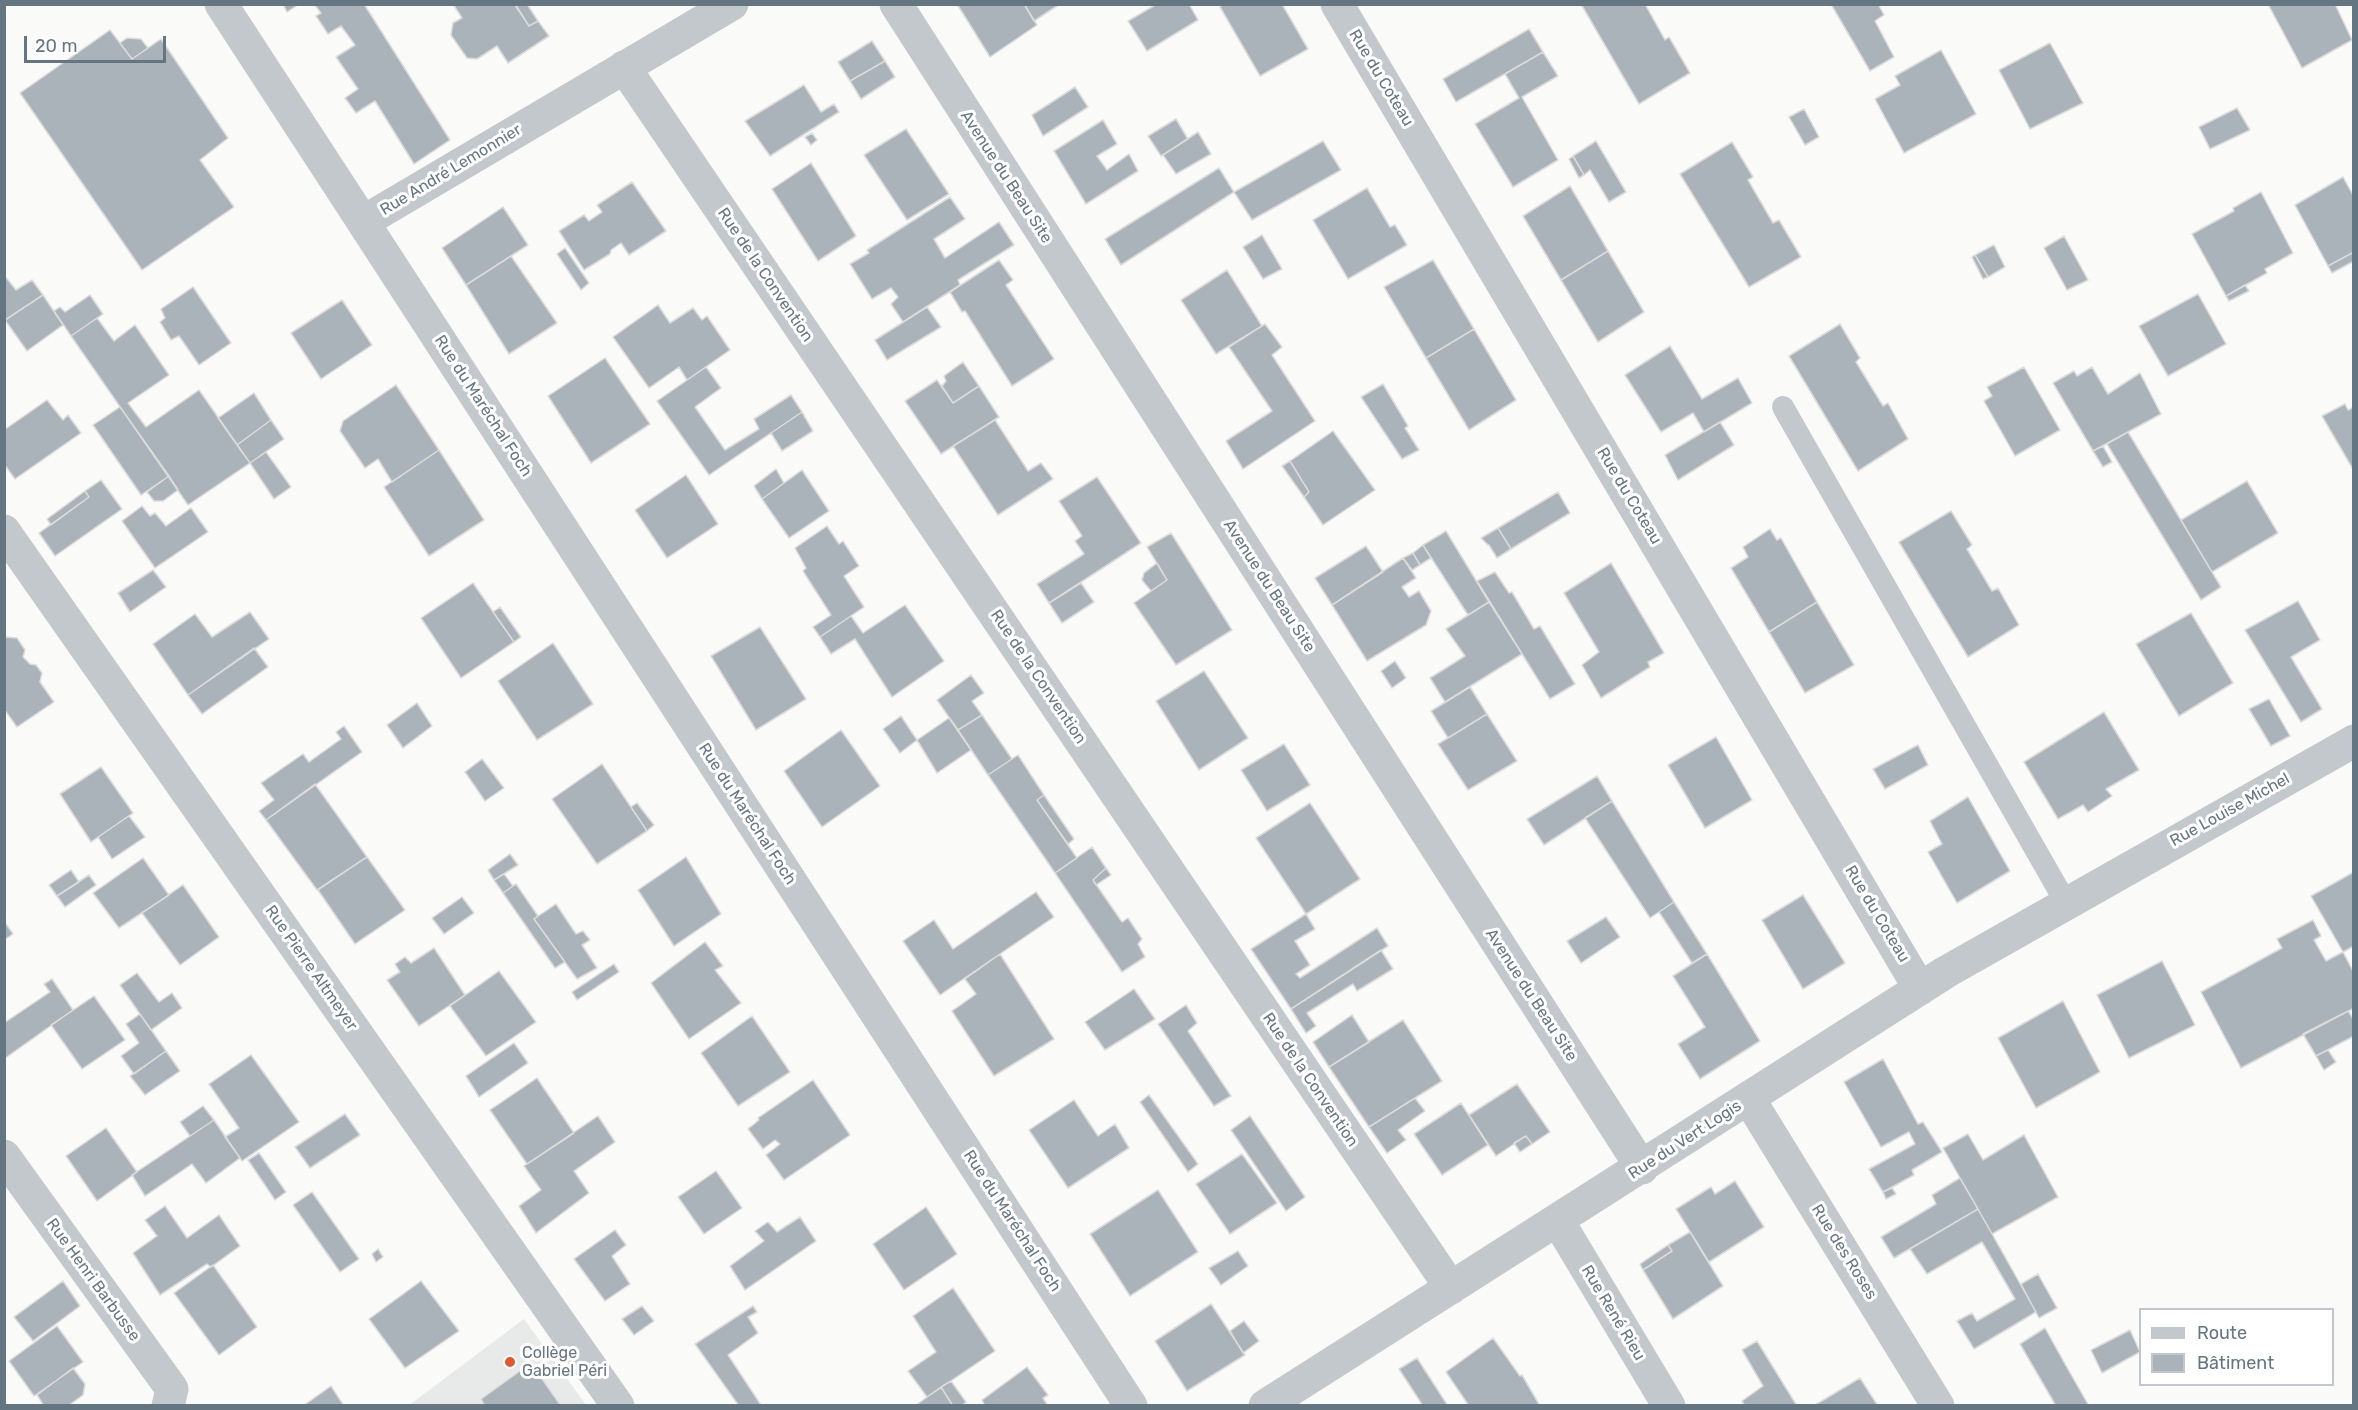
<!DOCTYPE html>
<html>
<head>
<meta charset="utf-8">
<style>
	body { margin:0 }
	#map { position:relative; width:2358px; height:1410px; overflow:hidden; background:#fafaf8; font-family:Rubik,sans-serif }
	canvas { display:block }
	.frame { position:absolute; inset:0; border:6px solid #657683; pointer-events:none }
	.legend { position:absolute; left:2139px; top:1308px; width:195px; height:78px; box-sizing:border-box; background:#fff; border:2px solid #c1c8cd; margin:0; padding:8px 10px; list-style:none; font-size:18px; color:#657683 }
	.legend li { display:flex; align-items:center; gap:12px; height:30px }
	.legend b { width:30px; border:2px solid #c1c8cd }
	.scale { position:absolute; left:24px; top:36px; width:142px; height:27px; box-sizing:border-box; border:3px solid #657683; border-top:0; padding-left:8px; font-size:18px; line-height:21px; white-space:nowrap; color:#657683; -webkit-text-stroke:4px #fff; paint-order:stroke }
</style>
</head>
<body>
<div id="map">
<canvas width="2358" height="1410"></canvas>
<div class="frame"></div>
<ul class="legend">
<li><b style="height:8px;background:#c3c8cc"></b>Route</li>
<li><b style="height:16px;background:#aab3b9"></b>Bâtiment</li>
</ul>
<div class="scale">20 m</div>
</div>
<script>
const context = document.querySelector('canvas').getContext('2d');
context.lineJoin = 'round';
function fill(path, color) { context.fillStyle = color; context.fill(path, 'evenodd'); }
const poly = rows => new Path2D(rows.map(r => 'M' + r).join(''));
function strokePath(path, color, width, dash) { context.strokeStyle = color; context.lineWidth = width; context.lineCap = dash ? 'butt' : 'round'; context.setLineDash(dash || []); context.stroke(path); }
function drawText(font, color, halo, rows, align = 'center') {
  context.font = font + ' Rubik,sans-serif'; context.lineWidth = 6; context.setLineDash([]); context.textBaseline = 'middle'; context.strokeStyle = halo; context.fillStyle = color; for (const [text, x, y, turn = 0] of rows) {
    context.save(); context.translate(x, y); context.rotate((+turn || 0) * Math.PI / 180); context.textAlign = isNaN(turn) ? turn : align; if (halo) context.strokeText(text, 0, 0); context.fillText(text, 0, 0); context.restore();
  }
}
fill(poly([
	[524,1319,586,1405,408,1406]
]), '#e8e9e9');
const building = poly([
	[283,4,299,4,287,12,283,4],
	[314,4,364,4,450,140,414,164,375,101,356,113,345,98,358,89,336,57,355,45,341,26,328,34,316,16,321,13,314,4],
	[453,4,515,4,529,26,538,21,549,36,508,63,497,46,477,59,467,58,451,35,453,23,462,18,453,4],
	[527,4,538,21,529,26,515,5,527,4],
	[957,4,1024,4,1037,25,990,57,957,4],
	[1024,4,1060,4,1034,21,1024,4],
	[1157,4,1189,4,1198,20,1147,51,1128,21,1157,4],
	[1224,4,1282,4,1308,49,1260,76,1220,7,1224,4],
	[1581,4,1645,4,1665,40,1669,37,1690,73,1639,104,1581,4],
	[1831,4,1878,4,1884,15,1875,21,1894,57,1870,71,1831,4],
	[2268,4,2335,4,2352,40,2302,68,2268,4],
	[1529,29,1543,52,1456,102,1443,79,1529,29],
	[110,30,132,59,161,39,228,138,200,160,234,207,142,270,20,93,110,30],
	[127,38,141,39,148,48,132,59,120,43,127,38],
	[872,41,885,61,850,81,838,62,872,41],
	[2050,43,2083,103,2030,129,1999,70,2050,43],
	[1941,50,1976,114,1904,153,1875,99,1900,85,1895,76,1941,50],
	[1543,52,1558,76,1522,97,1558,160,1513,187,1475,124,1519,98,1505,74,1543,52],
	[885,61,895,77,861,99,850,81,885,61],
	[804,85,821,112,834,104,839,112,770,156,745,121,804,85],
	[1075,87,1088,107,1043,136,1032,115,1075,87],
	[2237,108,2250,130,2210,149,2199,127,2237,108],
	[1804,109,1819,137,1805,145,1789,117,1804,109],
	[1176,119,1188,139,1161,156,1148,136,1176,119],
	[1103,120,1117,144,1097,156,1107,170,1129,154,1138,171,1086,204,1054,151,1103,120],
	[906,129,949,194,907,220,864,155,906,129],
	[1198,132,1211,154,1176,174,1163,155,1198,132],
	[812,133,817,140,811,145,805,137,812,133],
	[1323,141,1341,170,1252,220,1234,192,1323,141],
	[1596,141,1626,192,1609,202,1590,170,1584,175,1573,156,1596,141],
	[1732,142,1753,177,1748,180,1773,223,1779,220,1801,257,1749,287,1680,174,1732,142],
	[1573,156,1584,175,1579,178,1569,159,1573,156],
	[811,163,856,236,818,261,772,189,811,163],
	[1219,168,1234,192,1121,265,1105,239,1219,168],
	[2343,177,2354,197,2354,252,2328,266,2295,205,2343,177],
	[632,182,666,231,629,255,621,243,611,250,610,254,584,270,559,231,584,215,589,221,602,212,597,205,632,182],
	[1570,186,1608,251,1561,280,1523,216,1570,186],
	[1367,188,1390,227,1395,225,1407,245,1348,279,1313,220,1367,188],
	[2261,192,2293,253,2265,269,2267,273,2226,296,2192,234,2234,211,2233,208,2261,192],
	[950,197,965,219,934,239,945,258,999,222,1014,245,958,280,960,285,903,322,891,304,898,297,891,288,872,299,850,264,869,253,867,250,950,197],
	[503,207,528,245,466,285,442,248,503,207],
	[1262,235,1282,269,1263,279,1243,247,1262,235],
	[2064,236,2088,280,2067,290,2044,248,2064,236],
	[1994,245,2005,267,1988,277,1975,255,1994,245],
	[565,248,589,283,581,290,557,254,565,248],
	[1608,251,1644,312,1598,342,1561,280,1608,251],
	[2354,252,2354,261,2332,273,2328,266,2354,252],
	[1975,255,1988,277,1983,279,1972,257,1975,255],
	[511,256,557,323,509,354,466,285,511,256],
	[999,260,1013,280,1006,285,1054,359,1012,386,965,311,962,312,950,292,999,260],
	[1433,260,1474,329,1426,358,1384,287,1433,260],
	[1227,270,1262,326,1216,354,1181,300,1227,270],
	[4,275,16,290,32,280,43,295,4,321,4,275],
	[2245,285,2249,291,2229,301,2226,296,2245,285],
	[193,287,231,343,199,365,179,336,171,340,160,322,165,318,161,309,193,287],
	[2198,294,2226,344,2168,376,2139,326,2198,294],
	[43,295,63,325,27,351,5,320,43,295],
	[90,295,103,314,71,336,54,311,60,307,65,312,90,295],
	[342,300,372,345,321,379,291,333,342,300],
	[658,305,670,323,693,308,702,320,707,316,730,350,687,380,679,367,649,388,613,337,658,305],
	[927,307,941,327,887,360,875,340,927,307],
	[97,318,114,341,135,325,169,375,128,403,146,427,199,390,250,463,188,505,71,336,97,318],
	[1265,324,1282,347,1272,355,1315,421,1243,469,1226,441,1272,411,1229,347,1265,324],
	[1840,324,1860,358,1856,362,1883,406,1888,403,1908,439,1858,471,1789,356,1840,324],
	[1474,329,1516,400,1469,430,1426,358,1474,329],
	[1670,346,1702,399,1738,378,1752,403,1704,432,1693,413,1661,432,1625,375,1670,346],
	[605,358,650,424,591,463,548,396,605,358],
	[963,362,979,386,953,403,942,386,946,381,944,376,963,362],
	[706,367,721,388,695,407,725,450,759,429,754,419,791,395,802,412,709,475,657,401,706,367],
	[2024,367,2060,430,2015,456,1984,401,1992,396,1987,387,2024,367],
	[2092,367,2108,394,2140,373,2161,414,2093,451,2053,383,2074,371,2077,376,2092,367],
	[937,380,953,403,979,386,999,417,941,454,905,401,937,380],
	[1383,384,1408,426,1405,428,1419,450,1402,459,1361,397,1383,384],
	[396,385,439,450,392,482,378,459,365,468,340,431,343,421,396,385],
	[254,393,271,420,237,445,218,418,254,393],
	[47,400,63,420,68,415,81,433,15,479,4,464,4,430,47,400],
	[2345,404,2348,410,2354,407,2354,471,2322,416,2345,404],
	[120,407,169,476,141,495,93,425,120,407],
	[802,412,813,431,782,451,771,433,802,412],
	[271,420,284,439,250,463,237,445,271,420],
	[995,420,1028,471,1041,463,1053,479,998,515,953,446,995,420],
	[1720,422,1734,445,1678,480,1665,455,1720,422],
	[1333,431,1375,490,1323,525,1304,497,1309,492,1290,461,1333,431],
	[2128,432,2221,587,2201,600,2107,444,2128,432],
	[2103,446,2112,462,2103,467,2093,451,2103,446],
	[439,450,484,520,429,556,384,487,439,450],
	[266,452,291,487,274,499,250,463,266,452],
	[1290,461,1309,492,1304,497,1282,466,1290,461],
	[776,469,784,483,762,499,754,486,776,469],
	[802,470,829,511,789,538,762,499,802,470],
	[686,475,718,524,667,558,635,510,686,475],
	[169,476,178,490,163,501,154,501,147,492,169,476],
	[1097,477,1141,543,1049,603,1037,584,1084,554,1075,541,1082,536,1059,501,1097,477],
	[101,480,122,509,55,556,39,533,89,497,85,491,101,480],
	[2247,481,2278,533,2212,572,2181,520,2247,481],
	[85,491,89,497,51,525,47,519,85,491],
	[1558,492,1570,513,1511,549,1498,528,1558,492],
	[142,506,150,516,155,513,166,526,191,508,208,532,155,568,122,521,142,506],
	[1951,511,1972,545,1967,549,1992,591,1998,588,2019,625,1968,657,1899,542,1951,511],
	[827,526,839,544,843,541,859,566,844,576,864,607,820,637,813,627,831,615,803,571,806,568,795,548,827,526],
	[1498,528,1511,549,1497,558,1489,545,1488,545,1481,538,1498,528],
	[1770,529,1777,540,1781,538,1817,602,1769,632,1731,568,1748,557,1743,547,1770,529],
	[1446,531,1489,602,1468,615,1423,545,1446,531],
	[1171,533,1232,630,1176,665,1134,603,1167,580,1147,547,1171,533],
	[1423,545,1431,558,1420,565,1413,553,1423,545],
	[1366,546,1383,572,1332,605,1315,578,1366,546],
	[1413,553,1420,565,1412,570,1403,558,1413,553],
	[1403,558,1416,578,1402,587,1409,597,1419,591,1431,611,1426,625,1367,661,1332,605,1403,558],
	[1157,563,1167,580,1151,591,1142,580,1144,573,1157,563],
	[1611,563,1664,653,1648,662,1650,667,1601,698,1582,665,1599,652,1564,593,1611,563],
	[153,570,166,587,130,612,118,593,153,570],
	[1495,572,1509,593,1512,592,1534,629,1540,626,1575,684,1550,699,1477,581,1495,572],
	[473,583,514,642,461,678,421,618,473,583],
	[1081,583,1094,602,1062,623,1049,603,1081,583],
	[2298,601,2320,640,2291,657,2322,709,2301,722,2245,630,2298,601],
	[1489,602,1522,654,1445,702,1430,678,1465,656,1446,629,1489,602],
	[1817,602,1854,665,1805,693,1769,632,1817,602],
	[905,605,944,661,892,697,855,639,831,654,820,637,851,616,863,633,905,605],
	[500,607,521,637,514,642,493,612,500,607],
	[250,612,269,639,188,695,153,644,195,614,212,637,250,612],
	[2191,613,2233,683,2179,716,2136,644,2191,613],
	[760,627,806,699,756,730,711,656,760,627],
	[7,637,17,638,25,650,23,657,30,664,36,665,42,673,40,682,54,702,17,727,4,709,4,639,7,637],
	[553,643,593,704,537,740,498,681,553,643],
	[254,648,268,667,202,714,188,695,254,648],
	[1395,661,1406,678,1392,688,1381,671,1395,661],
	[1204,671,1248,738,1199,770,1156,701,1204,671],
	[971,675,984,693,972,701,982,715,958,730,937,700,971,675],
	[1470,687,1487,714,1448,738,1431,711,1470,687],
	[2269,699,2290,736,2271,746,2249,709,2269,699],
	[417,703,432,726,403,748,387,725,417,703],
	[2104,712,2139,770,2106,789,2112,796,2088,812,2083,805,2058,819,2024,762,2104,712],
	[1487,714,1517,761,1468,790,1438,744,1487,714],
	[982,715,1012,759,988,775,958,730,982,715],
	[901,716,917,740,900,753,883,729,901,716],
	[949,718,971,750,937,773,917,740,949,718],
	[344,726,362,752,266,820,259,811,274,800,261,783,303,754,309,762,341,739,336,732,344,726],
	[841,730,880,786,822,827,784,771,841,730],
	[1716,737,1752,800,1705,828,1668,765,1716,737],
	[1284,744,1310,785,1267,811,1241,770,1284,744],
	[1918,745,1928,765,1885,789,1873,769,1918,745],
	[1018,755,1044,795,1037,800,1077,858,1055,873,988,775,1018,755],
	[482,759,504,788,485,801,465,772,482,759],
	[602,764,647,831,597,864,552,799,602,764],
	[101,767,133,813,91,842,60,794,101,767],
	[1597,776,1612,801,1544,845,1527,819,1597,776],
	[315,784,367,857,317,890,266,820,315,784],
	[1044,795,1074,839,1068,844,1037,800,1044,795],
	[1968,797,2010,871,1957,903,1928,852,1942,844,1930,821,1968,797],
	[1612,801,1674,902,1650,918,1585,818,1612,801],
	[637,803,654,825,647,831,631,807,637,803],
	[1310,803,1360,879,1306,914,1256,838,1310,803],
	[129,816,145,837,112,859,98,837,129,816],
	[1092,847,1106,868,1093,880,1122,922,1128,918,1142,939,1138,944,1145,957,1122,972,1055,873,1092,847],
	[510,854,518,865,494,880,488,870,510,854],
	[367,857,405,910,355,944,318,890,367,857],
	[686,857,721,914,674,946,638,890,686,857],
	[143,858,169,895,119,928,93,893,143,858],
	[1106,868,1111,875,1096,885,1093,880,1106,868],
	[71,870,79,882,57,896,49,885,71,870],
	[2354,872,2354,946,2343,952,2311,896,2354,872],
	[504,874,513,886,503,893,494,880,504,874],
	[89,875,96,885,65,907,57,896,89,875],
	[516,884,538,916,534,919,565,962,555,968,503,893,516,884],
	[183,885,219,937,180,965,142,913,183,885],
	[1036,892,1054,917,940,995,903,941,934,920,953,949,1036,892],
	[1803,895,1845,963,1803,989,1762,920,1803,895],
	[462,897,474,913,444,934,432,918,462,897],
	[1674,902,1707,954,1692,963,1659,912,1674,902],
	[556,904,576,934,583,931,590,940,582,945,597,968,577,979,534,919,556,904],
	[1306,914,1315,929,1295,941,1310,965,1296,974,1300,978,1377,928,1388,946,1291,1009,1251,949,1306,914],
	[1606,917,1620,937,1581,963,1567,941,1606,917],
	[2313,920,2321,936,2314,940,2326,961,2343,952,2354,973,2354,1008,2241,1068,2201,992,2282,948,2277,939,2313,920],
	[4,921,13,934,4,940,4,921],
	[705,942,723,966,715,970,741,1003,689,1039,651,983,705,942],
	[434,948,465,995,419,1026,387,980,400,972,395,964,405,957,411,963,434,948],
	[1381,950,1393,969,1357,991,1353,984,1307,1013,1316,1026,1306,1033,1291,1009,1381,950],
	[1000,954,1054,1039,994,1076,952,1011,976,994,965,979,1000,954],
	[1707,954,1760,1041,1700,1079,1678,1044,1705,1027,1673,976,1707,954],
	[2162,961,2195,1025,2129,1058,2097,995,2162,961],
	[614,964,619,972,577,1000,572,992,614,964],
	[499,971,536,1022,486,1056,450,1006,499,971],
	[137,973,159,1002,172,993,182,1008,151,1030,120,985,137,973],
	[52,979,73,1010,4,1059,4,1023,50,992,44,984,52,979],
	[1134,989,1155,1019,1105,1050,1085,1022,1134,989],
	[94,996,125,1040,82,1069,51,1025,94,996],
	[2063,1001,2100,1072,2036,1108,1998,1038,2063,1001],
	[1186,1005,1197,1023,1188,1031,1231,1096,1214,1106,1158,1024,1186,1005],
	[2348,1011,2354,1020,2354,1036,2316,1056,2303,1034,2348,1011],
	[140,1014,166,1051,134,1074,121,1056,139,1043,126,1024,140,1014],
	[1352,1015,1369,1042,1329,1067,1313,1042,1352,1015],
	[752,1016,790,1072,738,1106,701,1053,752,1016],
	[1403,1020,1442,1081,1369,1127,1329,1067,1403,1020],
	[514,1043,528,1063,479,1097,466,1076,514,1043],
	[2328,1050,2336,1062,2324,1070,2316,1056,2328,1050],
	[166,1051,180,1071,145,1095,130,1076,166,1051],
	[251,1055,299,1122,242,1161,225,1137,239,1128,209,1084,251,1055],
	[1883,1059,1918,1124,1923,1122,1942,1152,1912,1170,1914,1175,1883,1192,1869,1169,1915,1144,1909,1132,1881,1147,1844,1082,1883,1059],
	[537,1078,574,1133,527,1164,490,1110,537,1078],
	[813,1080,850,1135,784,1180,766,1155,780,1144,775,1140,763,1149,748,1129,759,1120,758,1118,813,1080],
	[1517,1084,1550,1132,1532,1144,1526,1136,1496,1156,1469,1115,1517,1084],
	[1149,1095,1198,1164,1188,1172,1140,1102,1149,1095],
	[1415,1098,1425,1111,1398,1130,1406,1140,1387,1153,1369,1127,1415,1098],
	[1074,1100,1098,1136,1115,1124,1129,1148,1068,1188,1029,1130,1074,1100],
	[1461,1103,1488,1145,1442,1175,1414,1134,1461,1103],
	[203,1106,214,1120,190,1136,180,1122,203,1106],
	[345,1114,360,1135,310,1168,295,1147,345,1114],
	[598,1116,615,1142,574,1171,589,1193,536,1233,519,1206,541,1190,524,1166,598,1116],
	[1250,1116,1305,1197,1286,1211,1231,1130,1250,1116],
	[214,1120,240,1158,206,1183,192,1164,145,1196,132,1175,214,1120],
	[106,1128,137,1172,97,1201,66,1156,106,1128],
	[1968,1134,1983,1160,2024,1135,2058,1197,1992,1234,1943,1148,1968,1134],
	[1526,1136,1532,1144,1520,1152,1514,1143,1526,1136],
	[259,1153,286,1192,275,1200,248,1160,259,1153],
	[1242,1154,1277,1203,1230,1234,1196,1184,1242,1154],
	[716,1171,742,1208,704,1234,678,1197,716,1171],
	[1960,1178,1978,1209,1894,1258,1881,1237,1936,1204,1932,1195,1960,1178],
	[1735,1181,1764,1227,1709,1262,1676,1209,1711,1187,1715,1194,1735,1181],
	[1892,1188,1896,1194,1886,1199,1883,1192,1892,1188],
	[1158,1190,1198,1252,1130,1296,1090,1234,1158,1190],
	[312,1192,359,1259,340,1272,293,1205,312,1192],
	[165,1206,187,1238,219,1215,240,1246,211,1267,207,1264,160,1295,133,1253,157,1236,145,1220,165,1206],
	[926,1207,957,1254,904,1290,873,1244,926,1207],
	[1978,1209,2036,1312,1974,1349,1957,1321,1972,1313,1977,1321,2015,1299,1982,1242,1927,1274,1910,1249,1978,1209],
	[800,1217,816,1241,745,1290,730,1266,764,1241,755,1231,768,1222,777,1232,800,1217],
	[615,1230,626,1245,612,1256,630,1284,605,1301,574,1259,615,1230],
	[1690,1232,1723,1286,1673,1319,1643,1270,1672,1251,1668,1245,1690,1232],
	[1668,1245,1672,1251,1643,1270,1640,1264,1668,1245],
	[378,1249,383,1257,376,1262,372,1254,378,1249],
	[1238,1251,1248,1266,1221,1285,1209,1268,1238,1251],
	[213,1265,257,1327,219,1355,174,1293,213,1265],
	[2038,1274,2057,1308,2039,1318,2021,1284,2038,1274],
	[63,1281,80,1306,33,1341,14,1317,63,1281],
	[421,1281,459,1331,405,1368,369,1319,421,1281],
	[953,1288,995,1351,927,1397,908,1371,936,1352,913,1316,953,1288],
	[1211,1304,1245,1355,1187,1391,1155,1341,1211,1304],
	[642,1306,654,1321,634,1335,622,1319,642,1306],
	[753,1306,757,1312,748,1317,758,1333,728,1355,761,1405,739,1406,695,1344,753,1306],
	[1244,1321,1259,1341,1243,1353,1230,1331,1244,1321],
	[57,1326,83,1362,34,1396,9,1361,57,1326],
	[2045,1328,2065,1364,2089,1406,2056,1406,2020,1344,2045,1328],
	[2130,1330,2140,1352,2102,1373,2091,1350,2130,1330],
	[1493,1338,1520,1376,1522,1375,1540,1406,1469,1406,1446,1372,1493,1338],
	[1757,1341,1797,1406,1745,1406,1742,1401,1763,1386,1742,1350,1757,1341],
	[1417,1358,1448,1406,1423,1406,1399,1369,1417,1358],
	[531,1363,561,1406,485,1406,481,1399,531,1363],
	[1027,1367,1048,1395,1043,1398,1048,1406,985,1406,982,1400,1027,1367],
	[73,1368,85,1384,83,1395,68,1406,44,1406,37,1395,73,1368],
	[1860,1378,1878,1406,1815,1405,1860,1378],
	[951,1381,966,1402,961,1406,953,1406,941,1387,951,1381],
	[331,1386,344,1406,303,1406,331,1386],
	[941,1387,953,1406,915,1406,927,1397,941,1387]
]);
fill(building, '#aab3b9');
strokePath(building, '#dcdcda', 1.5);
strokePath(poly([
	[1783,407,2066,903]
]), '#c3c8cc', 22);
strokePath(poly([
	[221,4,363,222,732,4],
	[896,4,1642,1168],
	[1337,4,1920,989],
	[624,67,1451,1288],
	[363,222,1131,1406],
	[4,531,618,1406],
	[1749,1099,1938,1406],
	[4,1156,172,1389,168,1406],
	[1558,1221,1669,1406],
	[1265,1406,1946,972,2354,741]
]), '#c3c8cc', 33);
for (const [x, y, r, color] of [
	[510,1362,6,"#e4572e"]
]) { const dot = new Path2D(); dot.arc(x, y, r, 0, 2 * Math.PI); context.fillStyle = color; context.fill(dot); strokePath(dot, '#fff', 2); }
drawText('16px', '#657683', '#fff', [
	["Rue du Coteau",1381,78,59],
	["Rue André Lemonnier",451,170,-31],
	["Avenue du Beau Site",1006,177,57],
	["Rue de la Convention",765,275,56],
	["Rue du Maréchal Foch",483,406,57],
	["Rue du Coteau",1629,496,59],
	["Avenue du Beau Site",1269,586,57],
	["Rue de la Convention",1038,677,56],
	["Rue Louise Michel",2230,810,-29],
	["Rue du Maréchal Foch",747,814,57],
	["Rue du Coteau",1877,914,59],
	["Rue Pierre Altmeyer",311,968,55],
	["Avenue du Beau Site",1531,995,57],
	["Rue de la Convention",1310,1080,56],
	["Rue du Vert Logis",1685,1140,-33],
	["Rue du Maréchal Foch",1012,1221,57],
	["Rue des Roses",1844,1252,58],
	["Rue Henri Barbusse",93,1280,54],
	["Rue René Rieu",1613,1313,59]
]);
drawText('16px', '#657683', '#fff', [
	["Collège",522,1353],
	["Gabriel Péri",522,1371]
], 'left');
</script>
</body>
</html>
